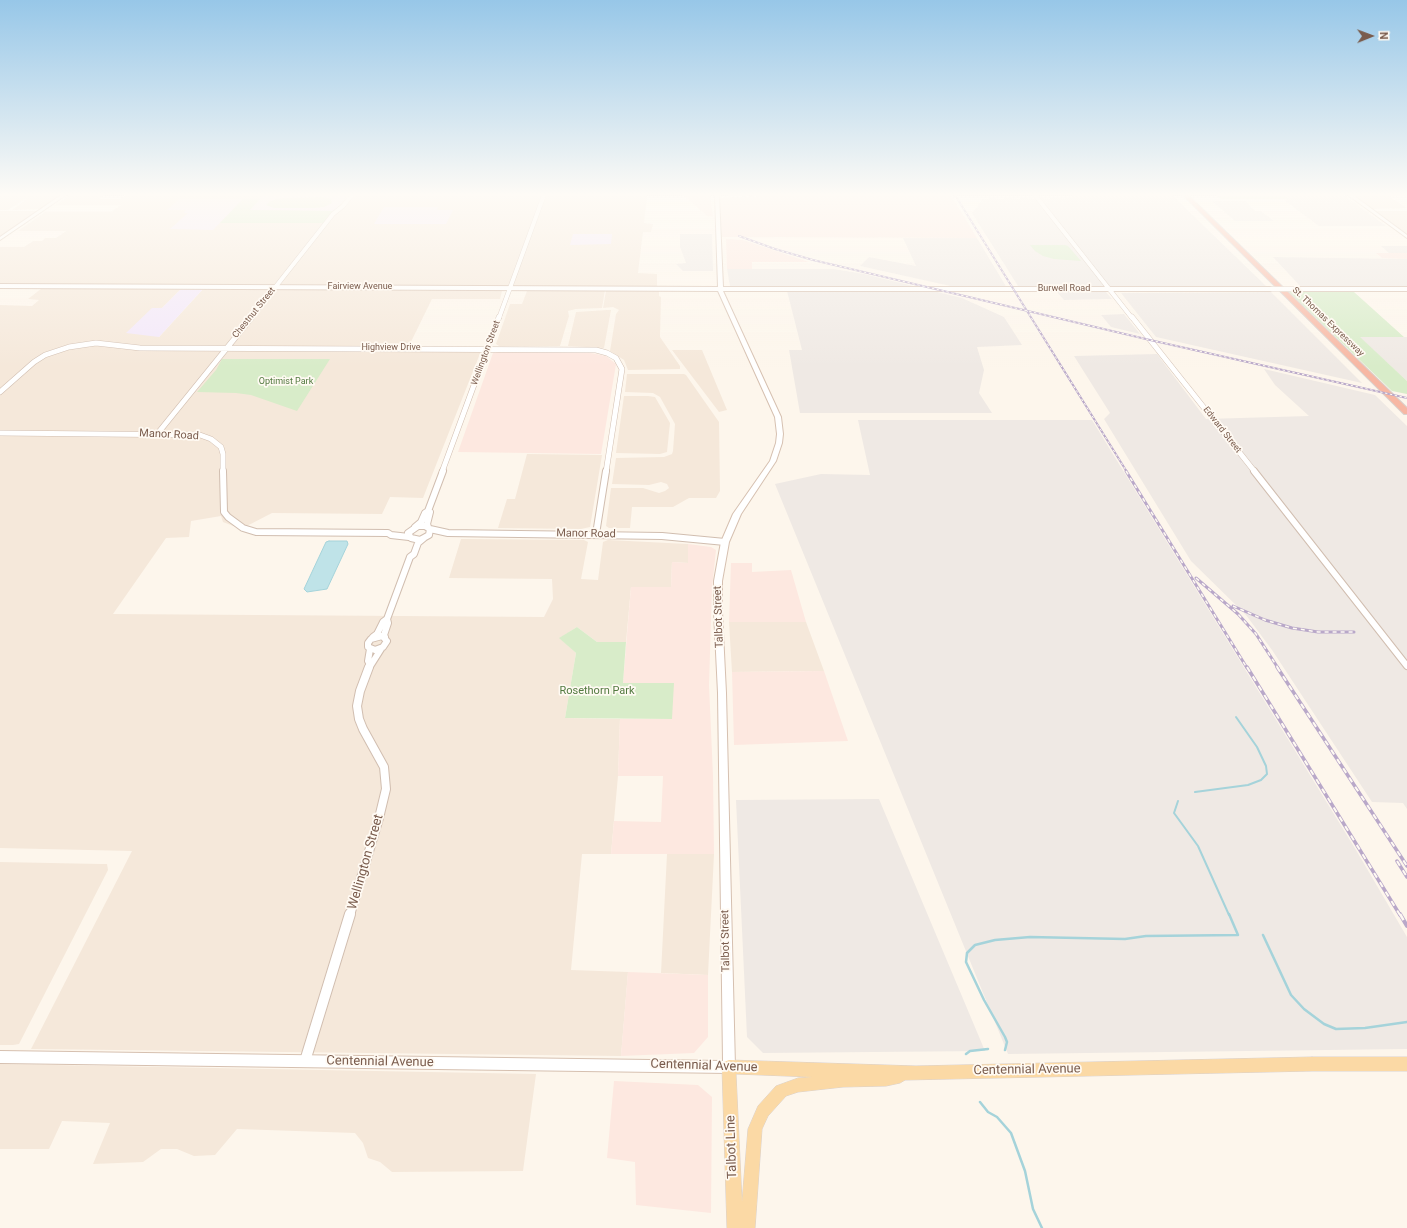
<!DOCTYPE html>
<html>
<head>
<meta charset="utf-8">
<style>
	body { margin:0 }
	#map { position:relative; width:1407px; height:1228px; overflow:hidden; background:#fdf6ec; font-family:Roboto,sans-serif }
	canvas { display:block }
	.north { position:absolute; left:1351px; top:16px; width:40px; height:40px; -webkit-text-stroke:3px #fffaf3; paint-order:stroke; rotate:89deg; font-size:11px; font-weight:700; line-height:16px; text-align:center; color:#7a5c4d }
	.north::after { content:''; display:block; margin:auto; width:14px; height:18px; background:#7a5c4d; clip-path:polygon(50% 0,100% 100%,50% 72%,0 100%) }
</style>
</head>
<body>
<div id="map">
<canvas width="1407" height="1228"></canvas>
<div class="north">N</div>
</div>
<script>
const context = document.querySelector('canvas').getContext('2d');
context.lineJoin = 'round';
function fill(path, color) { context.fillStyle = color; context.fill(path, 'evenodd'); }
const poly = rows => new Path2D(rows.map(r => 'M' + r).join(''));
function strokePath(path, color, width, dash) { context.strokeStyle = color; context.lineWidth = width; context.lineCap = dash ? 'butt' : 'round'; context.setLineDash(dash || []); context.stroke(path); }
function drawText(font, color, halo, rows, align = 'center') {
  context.font = font + ' Roboto,sans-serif'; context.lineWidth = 3.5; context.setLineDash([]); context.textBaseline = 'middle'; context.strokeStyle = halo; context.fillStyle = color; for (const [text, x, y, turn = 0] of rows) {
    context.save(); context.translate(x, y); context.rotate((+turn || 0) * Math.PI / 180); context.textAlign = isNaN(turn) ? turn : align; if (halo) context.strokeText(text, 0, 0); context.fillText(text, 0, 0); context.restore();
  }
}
fill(poly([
	[0,195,60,195,41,209,12,210,27,199,25,199,8,210,0,210],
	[70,195,104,195,99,199,120,199,125,195,647,195,644,223,653,224,651,232,643,232,638,273,657,274,657,287,0,284,0,247,24,247,33,241,42,241,45,238,56,238,66,231,18,231,45,212,111,212,121,205,56,205],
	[1352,195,1407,195,1390,197,1407,208,1373,209],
	[0,211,38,211,0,238],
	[1377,211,1407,211,1407,235,1376,212],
	[42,288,181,289,162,308,159,337,203,289,502,291,500,299,432,299,407,350,481,351,423,498,390,497,382,514,272,513,241,529,223,522,221,516,191,521,189,537,166,538,113,614,544,617,553,599,552,579,449,578,461,539,584,540,588,542,581,579,598,580,603,542,608,540,688,544,688,563,672,562,671,587,631,587,626,642,597,642,577,627,560,638,576,653,565,718,620,719,618,776,611,854,582,854,571,970,628,972,621,1056,31,1049,132,851,0,848,0,305,32,306,39,300,28,299],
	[605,290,602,308,576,309,568,311,569,316,560,346,499,346,496,344,510,304,522,304,527,291],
	[606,291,659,291,659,296,661,297,660,337,680,366,680,369,628,370,624,360,610,351,616,314,619,310,613,307,603,308],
	[607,310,611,310,604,348,568,346,576,312],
	[672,350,702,350,727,410,719,412],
	[627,374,684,374,686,375,719,422,720,491,716,498,689,498,673,507,632,507,630,528,609,528,606,526,611,488,643,488,659,493,665,491,669,488,667,484,661,482,649,485,612,484,616,458,664,457,672,454,673,451,675,424,660,397,653,393,625,392],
	[624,396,648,396,655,397,670,423,667,452,660,454,616,453],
	[527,454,602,455,590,527,581,529,498,528,507,499,515,499],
	[729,622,806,622,824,671,732,672],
	[667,854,714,854,708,975,661,973],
	[0,862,101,864,107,864,108,870,19,1044,13,1045,0,1045],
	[0,1064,536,1074,523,1171,392,1172,380,1162,368,1158,363,1143,355,1133,237,1129,215,1155,194,1156,177,1149,161,1149,143,1162,93,1164,110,1123,62,1121,49,1149,0,1149]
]), '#f5e8da');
fill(poly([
	[683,195,710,195,713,217,707,216],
	[726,195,951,195,977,238,722,237,719,198,759,196],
	[726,239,743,240,809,262,752,262,752,269,727,269],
	[1376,253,1407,253,1407,259,1382,258],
	[497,352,586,352,606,356,616,364,601,454,458,452,493,353],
	[688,544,711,547,716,550,712,588,709,685,713,776,714,854,611,854,614,821,661,822,663,776,618,776,620,719,672,719,623,683,631,587,671,587,672,562,688,563],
	[731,563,752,563,752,572,791,570,806,622,729,622],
	[824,671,848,741,734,745,732,672],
	[628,972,708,975,708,1037,694,1053,621,1056],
	[614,1081,698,1085,712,1097,711,1213,636,1205,635,1162,607,1158]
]), '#fde8e0');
fill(poly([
	[1071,195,1172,195,1266,286,1018,286,972,213,983,199,1073,198],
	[1284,195,1344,195,1386,226,1319,226,1285,201,1288,199],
	[1212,201,1245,201,1255,211,1261,211,1274,221,1235,221],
	[680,234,712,234,713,271,683,271,676,264,686,263,680,247],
	[903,238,977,238,1007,288,955,287,860,266,869,257,916,266],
	[1381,246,1407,246,1407,253,1389,253],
	[1273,257,1407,259,1407,287,1301,287],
	[727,269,834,269,864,274,962,298,1004,317,1022,345,977,347,984,370,979,393,992,413,800,413,789,350,802,350,786,287,730,286],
	[1056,291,1105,291,1112,299,1064,300],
	[1271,292,1362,383,1156,337,1121,293],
	[1124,314,1140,334,1111,327,1101,315],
	[1359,337,1407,337,1407,381],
	[1157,354,1206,419,1309,416,1275,385,1264,369,1375,395,1407,426,1407,809,1403,803,1372,802,1272,650,1246,615,1191,561,1104,419,1110,413,1074,356],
	[858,420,1092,420,1356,850,1407,937,1407,1049,1008,1054,775,484,821,474,870,475],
	[879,799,985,1051,763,1053,747,1037,736,800]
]), '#efe9e4');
fill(poly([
	[263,195,347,195,339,206,333,211,249,210],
	[179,199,243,199,213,230,170,229,188,213,184,213,186,210,167,210],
	[384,207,438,207,437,210,453,210,446,224,374,224],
	[573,234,612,234,611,244,570,245],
	[181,289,203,289,159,337,126,333,152,308,162,308]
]), '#f3e8fa');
fill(poly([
	[1217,195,1284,195,1289,199,1221,199],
	[323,197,331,199,332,203,324,207,314,208,274,208,266,205,270,201,282,198],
	[243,199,260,199,250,210,333,211,323,223,220,223],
	[1030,245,1065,245,1068,246,1081,261,1054,259,1043,256,1035,251],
	[1289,292,1354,292,1404,337,1360,337,1407,381,1407,394,1392,391],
	[222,359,330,359,297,411,251,395,236,393,197,392,216,370],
	[577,627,597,642,626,642,623,683,674,683,672,719,565,718,576,653,559,638]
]), '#d8ecc9');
const water = poly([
	[329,541,347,541,348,544,327,589,307,592,304,589,326,542,329,541]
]);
fill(water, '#bfe3e8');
strokePath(water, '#a5d3da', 1);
strokePath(poly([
	[1195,792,1248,785,1261,780,1267,774,1266,766,1257,747,1236,717],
	[1178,801,1174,813,1198,846,1229,915]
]), '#a5d3da', 2);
strokePath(poly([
	[1263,935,1291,995,1304,1009,1324,1024,1336,1029,1365,1028,1407,1022],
	[1005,1050,1007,1042,1005,1037,984,1000,966,962,967,953,975,945,995,940,1030,937,1125,939,1146,936,1238,935,1229,914],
	[966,1054,970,1051,988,1049],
	[980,1102,988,1112,997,1117,1011,1133,1025,1171,1033,1209,1042,1228]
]), '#a5d3da', 2.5);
const tertiaryFar4 = poly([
	[1035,195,1132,318],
	[251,318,333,214,343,206,352,195],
	[499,318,544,195]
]);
const tertiaryFar3 = poly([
	[1132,317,1255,472],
	[0,392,34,362,45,355,69,347,96,343,140,348,596,350,607,353,616,358,622,369,606,472],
	[0,433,200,435,211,439,221,447,223,454,223,472],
	[158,433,252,317],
	[442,472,499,317]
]);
const tertiaryFar2 = poly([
	[223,471,224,512,228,517,243,528,256,532,388,533,391,535,409,537],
	[1254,471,1407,666],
	[428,511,430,512,427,524,428,527],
	[418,526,425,526,430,529,429,535,420,540,411,538,408,533,418,526],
	[415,527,421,522,425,513,428,511,443,471],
	[430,529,448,533,662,536,725,542],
	[596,534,606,471],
	[382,636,387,641,383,647,375,650,368,647,368,643,371,639,382,636],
	[373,637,377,634,383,622,387,619],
	[385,637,384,635,388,623,387,619,410,557,414,554,418,543,424,538],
	[370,649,368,661,370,665],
	[369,668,381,649]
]);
const tertiaryFar1 = poly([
	[350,915,379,818,386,789,384,767,363,729,359,719,357,706,360,691,369,667]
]);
const tertiary = poly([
	[305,1061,350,914]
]);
const secondary = poly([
	[61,195,66,195,0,240,0,237,61,195],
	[715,195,719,195,723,287,1271,287,1274,289,1271,291,723,291,781,417,783,434,782,443,776,461,741,514,729,542,722,581,722,612,726,693,735,1067,733,1071,729,1073,0,1063,0,1051,723,1061,718,693,714,612,714,581,721,542,733,514,770,461,776,443,777,434,775,417,718,291,0,288,0,284,718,287,715,195],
	[1348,195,1353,195,1407,235,1407,238,1348,195],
	[1407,287,1407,291,1298,291,1295,289,1298,287,1407,287]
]);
const primary = poly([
	[1312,1057,1407,1057,1407,1071,1312,1071,905,1080,900,1083,886,1086,843,1087,798,1092,786,1096,768,1116,762,1129,755,1228,727,1228,722,1067,724,1062,729,1060,916,1066,1312,1057],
	[736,1074,812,1077,798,1078,776,1086,758,1106,748,1129,742,1202,736,1074]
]);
const motorway = poly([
	[1183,195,1188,195,1407,408,1407,414,1404,414,1183,195]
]);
strokePath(tertiaryFar4, '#d1beb0', 5);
strokePath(tertiaryFar3, '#d1beb0', 6);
strokePath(tertiaryFar2, '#d1beb0', 8);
strokePath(tertiaryFar1, '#d1beb0', 10);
strokePath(tertiary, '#d1beb0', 12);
strokePath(secondary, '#d6c0b0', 2);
strokePath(primary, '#dad1cd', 1);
strokePath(motorway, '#dad1cd', 2);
strokePath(tertiaryFar4, '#fff', 4);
strokePath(tertiaryFar3, '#fff', 5);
strokePath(tertiaryFar2, '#fff', 6);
strokePath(tertiaryFar1, '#fff', 8);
strokePath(tertiary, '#fff', 10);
fill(secondary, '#fff');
fill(primary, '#fbd9a5');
fill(motorway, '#f7b7a3');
const railFar3 = poly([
	[955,195,1127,472],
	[739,236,775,249,813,260,1150,340,1407,398]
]);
const railFar2 = poly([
	[1126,471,1247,668],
	[1196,578,1238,614,1256,634,1278,668],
	[1233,606,1265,620,1292,628,1318,632,1354,632]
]);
const railFar1 = poly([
	[1247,667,1400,915],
	[1277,667,1407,866],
	[1397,861,1407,877]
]);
const rail = poly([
	[1400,914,1407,926]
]);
strokePath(railFar3, '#b9a8c9', 2);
strokePath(railFar2, '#b9a8c9', 3);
strokePath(railFar1, '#b9a8c9', 3.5);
strokePath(rail, '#b9a8c9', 4);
strokePath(railFar3, '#fffaf3', 1, [2.5]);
strokePath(railFar2, '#fffaf3', 1.5, [4]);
strokePath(railFar1, '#fffaf3', 2, [5.5]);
strokePath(rail, '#fffaf3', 2.5, [7]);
const secondaryBridge = poly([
	[1271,289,1298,289]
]);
strokePath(secondaryBridge, '#d6c0b0', 5.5, []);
strokePath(secondaryBridge, '#fff', 4.5);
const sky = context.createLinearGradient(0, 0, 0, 367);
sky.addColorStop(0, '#97c7e8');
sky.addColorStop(0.53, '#fefbf6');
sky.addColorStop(1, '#fefbf600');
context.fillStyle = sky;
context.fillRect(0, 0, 1407, 367);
drawText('9px', '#7a5c4d', '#fffaf3', [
	["Fairview Avenue",360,287],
	["Burwell Road",1064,289],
	["Chestnut Street",254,313,-51],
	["St. Thomas Expressway",1328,322,44],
	["Highview Drive",391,348],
	["Wellington Street",486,353,-70],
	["Edward Street",1222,430,52]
]);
drawText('9px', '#537a41', '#fffaf3', [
	["Optimist Park",286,382]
]);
drawText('11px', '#7a5c4d', '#fffaf3', [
	["Manor Road",169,435,3],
	["Manor Road",586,534,1],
	["Talbot Street",719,617,-92],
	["Talbot Street",726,941,-91]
]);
drawText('11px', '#537a41', '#fffaf3', [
	["Rosethorn Park",597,691]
]);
drawText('13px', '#7a5c4d', '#fffaf3', [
	["Wellington Street",366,862,-74],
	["Centennial Avenue",380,1062,1],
	["Centennial Avenue",704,1066,2],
	["Centennial Avenue",1027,1070,-1],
	["Talbot Line",732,1147,-92]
]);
</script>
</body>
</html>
